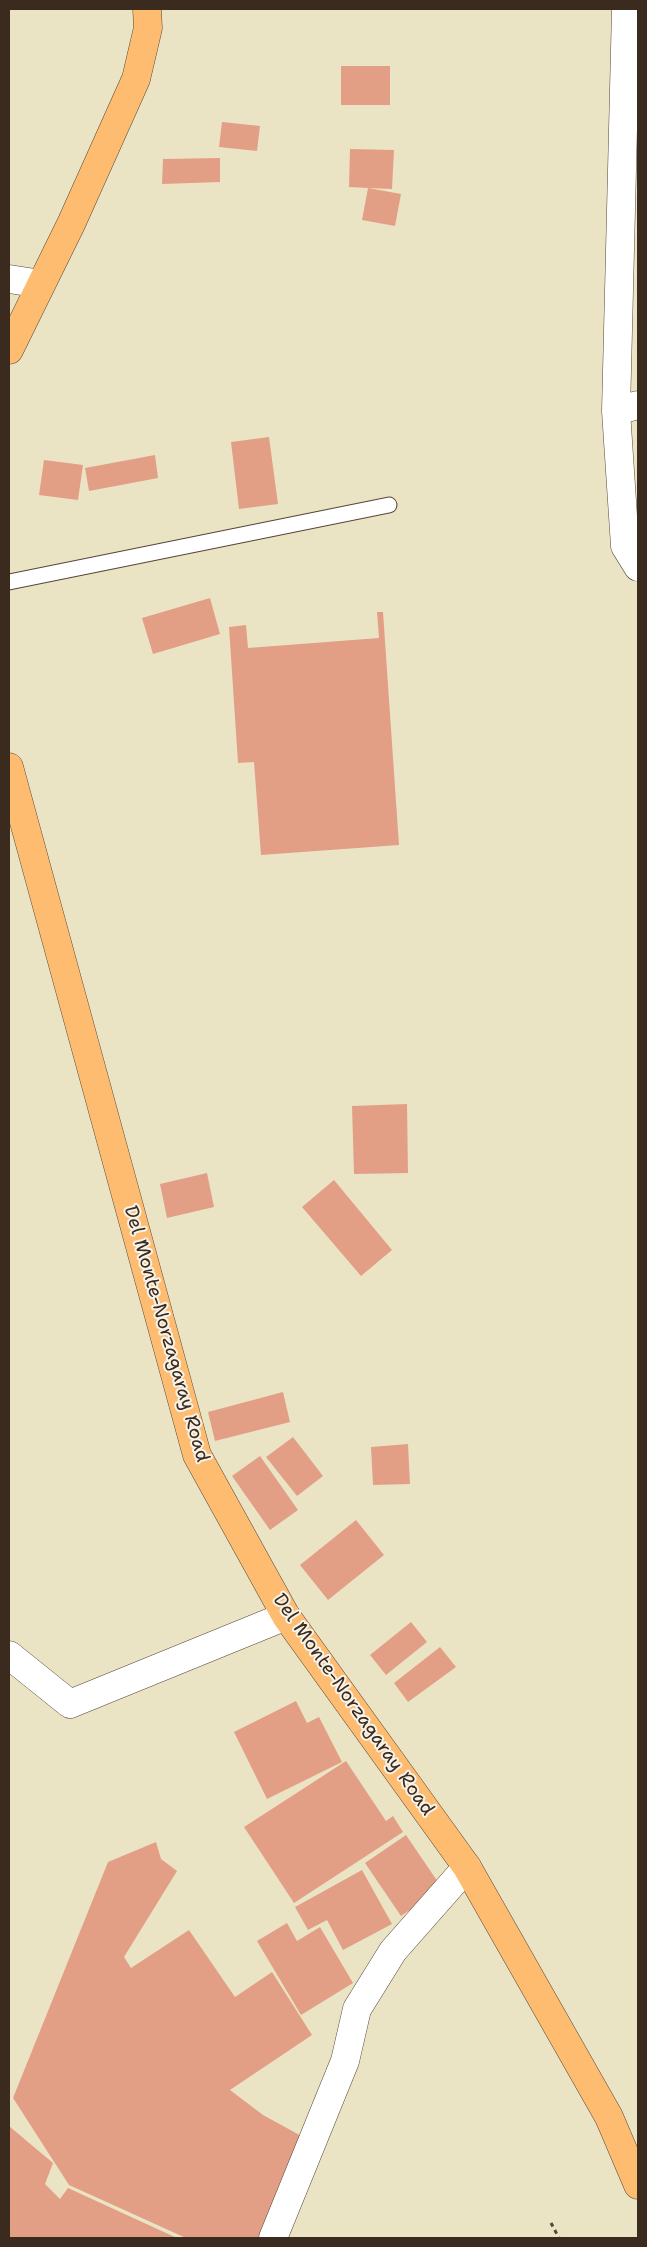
<!DOCTYPE html>
<html>
<head>
<meta charset="utf-8">
<style>
	body { margin:0 }
	#map { position:relative; width:647px; height:2247px; overflow:hidden; background:#eae4c5; font-family:"Shantell Sans",sans-serif }
	canvas { display:block }
	.frame { position:absolute; inset:0; border:10px solid #3b2a1e; pointer-events:none }
</style>
</head>
<body>
<div id="map">
<canvas width="647" height="2247"></canvas>
<div class="frame"></div>
</div>
<script>
const context = document.querySelector('canvas').getContext('2d');
context.lineJoin = 'round';
function fill(path, color) { context.fillStyle = color; context.fill(path, 'evenodd'); }
const poly = rows => new Path2D(rows.map(r => 'M' + r).join(''));
function strokePath(path, color, width, dash) { context.strokeStyle = color; context.lineWidth = width; context.lineCap = dash ? 'butt' : 'round'; context.setLineDash(dash || []); context.stroke(path); }
function drawText(font, color, halo, rows, align = 'center') {
  context.font = font + ' "Shantell Sans",sans-serif'; context.lineWidth = 4; context.setLineDash([]); context.textBaseline = 'middle'; context.strokeStyle = halo; context.fillStyle = color; for (const [text, x, y, turn = 0] of rows) {
    context.save(); context.translate(x, y); context.rotate((+turn || 0) * Math.PI / 180); context.textAlign = isNaN(turn) ? turn : align; if (halo) context.strokeText(text, 0, 0); context.fillText(text, 0, 0); context.restore();
  }
}
fill(poly([
	[341,66,390,66,390,105,341,105],
	[222,122,260,126,257,151,219,147],
	[350,149,394,150,392,189,368,188,401,194,395,226,362,220,368,188,349,187],
	[220,158,220,182,162,184,163,159],
	[269,437,278,504,239,509,231,442],
	[155,455,158,478,89,491,85,468],
	[44,460,83,465,78,500,39,495],
	[210,598,220,634,153,654,142,618],
	[377,612,383,612,399,845,261,855,254,762,238,763,229,627,246,625,248,648,379,638],
	[407,1104,408,1173,354,1174,352,1106],
	[207,1173,214,1207,167,1218,160,1184],
	[334,1180,392,1250,361,1276,302,1207],
	[283,1392,290,1422,215,1441,208,1412],
	[293,1437,323,1476,297,1496,266,1457],
	[408,1444,410,1484,373,1485,371,1447],
	[260,1456,298,1510,270,1530,232,1476],
	[356,1520,384,1555,328,1600,300,1565],
	[411,1622,427,1642,386,1675,370,1655],
	[440,1647,456,1667,408,1702,394,1683],
	[296,1701,307,1723,319,1717,342,1762,267,1799,234,1732],
	[346,1761,386,1821,393,1816,403,1832,294,1903,244,1827],
	[406,1835,442,1888,401,1916,365,1863],
	[156,1842,161,1859,177,1871,124,1957,131,1968,189,1930,235,1997,272,1972,312,2035,230,2090,263,2115,305,2138,261,2238,186,2238,69,2185,13,2098,108,1862],
	[362,1870,392,1924,343,1950,327,1920,308,1930,295,1907],
	[287,1923,297,1941,320,1927,353,1983,301,2015,257,1941],
	[9,2126,53,2163,45,2184,60,2199,68,2188,177,2238,9,2238]
]), '#e39f85');
const service = poly([
	[9,582,389,505]
]);
const minor = poly([
	[626,9,616,411,625,546,638,567],
	[9,279,41,284],
	[616,411,638,405],
	[9,1655,70,1704,286,1616],
	[273,2238,345,2061,357,2009,393,1951,467,1867]
]);
const primary = poly([
	[9,350,71,224,136,79,148,28,147,9],
	[9,767,197,1455,286,1616,467,1867,609,2117,638,2185]
]);
strokePath(service, '#554637', 17);
strokePath(minor, '#554637', 29);
strokePath(primary, '#554637', 29);
strokePath(poly([
	[551,2223,559,2238]
]), '#554637', 3, [4, 4]);
strokePath(service, '#fff', 15);
strokePath(minor, '#fff', 28);
strokePath(primary, '#febc70', 28);
drawText('19px', '#3b2a1e', '#f7f3e8', [
	["Del Monte-Norzagaray Road",166,1334,74],
	["Del Monte-Norzagaray Road",353,1705,55]
]);
</script>
</body>
</html>
